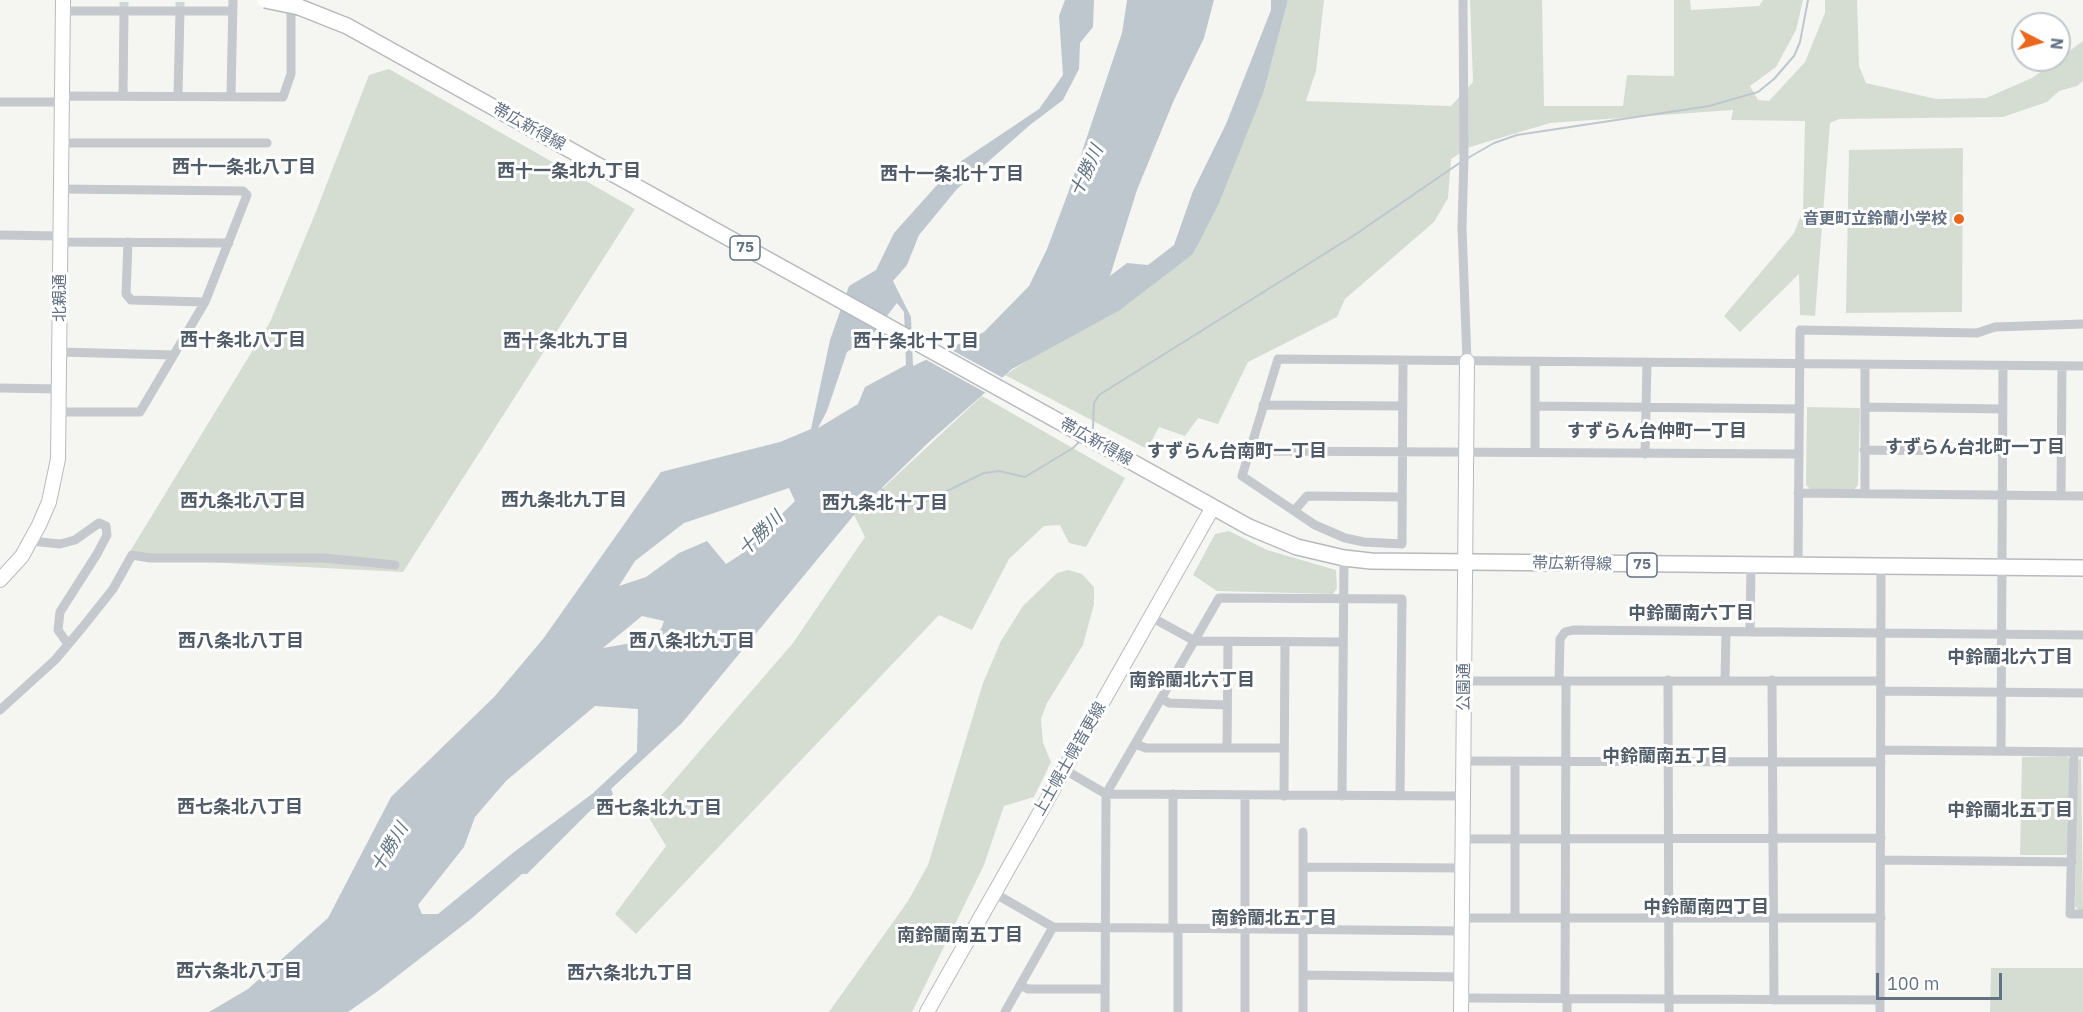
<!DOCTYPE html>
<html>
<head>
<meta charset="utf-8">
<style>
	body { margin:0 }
	#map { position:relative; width:2083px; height:1012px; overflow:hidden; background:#f5f6f2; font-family:"IBM Plex Sans",sans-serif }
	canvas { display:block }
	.north { position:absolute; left:2011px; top:12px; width:60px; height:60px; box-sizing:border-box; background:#fff; border:2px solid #c1c6ce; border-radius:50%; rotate:96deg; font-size:16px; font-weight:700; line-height:24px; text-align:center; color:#637184 }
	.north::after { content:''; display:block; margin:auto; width:21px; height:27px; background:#ea671d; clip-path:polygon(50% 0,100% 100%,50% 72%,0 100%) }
	.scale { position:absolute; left:1876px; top:973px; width:126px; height:27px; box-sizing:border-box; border:3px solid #637184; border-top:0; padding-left:8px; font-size:18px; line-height:21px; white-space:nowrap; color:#637184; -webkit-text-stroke:4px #fff; paint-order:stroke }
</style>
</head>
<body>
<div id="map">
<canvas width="2083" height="1012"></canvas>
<div class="north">N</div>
<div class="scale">100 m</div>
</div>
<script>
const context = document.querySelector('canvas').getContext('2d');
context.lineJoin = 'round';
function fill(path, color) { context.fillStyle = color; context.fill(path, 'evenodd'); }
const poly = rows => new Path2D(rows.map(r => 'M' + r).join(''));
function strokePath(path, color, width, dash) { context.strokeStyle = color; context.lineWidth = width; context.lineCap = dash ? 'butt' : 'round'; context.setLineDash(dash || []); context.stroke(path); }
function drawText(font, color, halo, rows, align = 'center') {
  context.font = font + ' "IBM Plex Sans","Noto Sans JP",sans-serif'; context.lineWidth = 6; context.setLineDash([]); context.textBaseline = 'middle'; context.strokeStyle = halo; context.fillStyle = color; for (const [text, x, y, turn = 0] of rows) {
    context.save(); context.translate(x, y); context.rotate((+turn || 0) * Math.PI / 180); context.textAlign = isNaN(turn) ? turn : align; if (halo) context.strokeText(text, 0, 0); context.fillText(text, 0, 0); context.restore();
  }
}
fill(poly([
	[1288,0,1324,0,1316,71,1306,101,1451,106,1473,82,1470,0,1542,0,1544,106,1623,106,1627,75,1674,76,1674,0,1690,0,1691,10,1759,6,1763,0,1803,0,1796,30,1776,67,1750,86,1758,100,1769,101,1805,62,1825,13,1825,0,1857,0,1859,66,1866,83,1936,99,1986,98,2032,78,2083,41,2083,81,2077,86,2059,91,2047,102,2003,117,1839,119,1830,123,1815,316,1800,315,1799,274,1740,332,1724,316,1794,233,1803,210,1805,121,1731,120,1733,110,1550,123,1470,147,1451,159,1448,198,1434,222,1345,299,1337,317,1248,362,1218,424,1198,418,1185,436,1159,427,1147,449,1005,375,1193,254,1264,91],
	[389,69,635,209,403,572,126,558,270,322,315,214,369,75],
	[1963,148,1962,312,1846,313,1849,150],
	[982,396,1125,478,1086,547,1069,543,1060,525,1044,526,1009,559,972,630,939,615,636,934,615,914,666,846,646,813,793,643,865,537,854,515],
	[1807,407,1860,408,1858,485,1854,490,1810,489,1806,485],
	[1229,531,1267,550,1336,570,1337,588,1333,594,1217,591,1193,575,1215,534],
	[1068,570,1082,574,1094,587,1094,604,1083,645,1047,703,1041,719,1043,743,1051,762,1034,797,1004,806,984,865,912,1012,829,1012,908,901,928,865,983,683,1001,641,1023,606,1057,573],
	[2067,756,2071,761,2069,853,2066,855,2020,855,2022,757],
	[2081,757,2083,910,2079,910,2075,907,2077,763],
	[1991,968,2083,968,2083,1012,1990,1012]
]), '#d5ddd3');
fill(poly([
	[1065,0,1094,0,1093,27,1080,43,1079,69,1063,100,1030,125,957,189,919,235,907,265,893,281,911,317,913,366,984,332,1029,286,1047,249,1068,193,1122,33,1127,0,1214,0,1204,38,1174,100,1137,190,1110,276,1127,263,1148,265,1174,245,1193,191,1226,124,1271,10,1271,0,1288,0,1264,91,1219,203,1193,254,1120,310,1012,369,930,441,854,515,682,723,611,789,613,794,598,809,592,809,527,874,522,874,471,919,378,991,348,1012,209,1012,248,989,328,918,391,797,494,697,543,639,661,472,780,442,811,429,830,340,849,286,876,270,894,233,954,166,1039,109,1063,75,1059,16],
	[897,303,904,312,906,365,865,387,858,404,818,428,827,411,847,352,873,334],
	[789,488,795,501,740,555,726,564,707,541,679,553,646,577,619,586,635,561,684,523],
	[642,616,664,621,661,629,643,641,603,648],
	[595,706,638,709,637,752,592,794,514,852,438,914,422,914,418,905,464,847,475,817,506,781]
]), '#bec7ce');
fill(poly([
	[946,347,1005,379,988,394,923,358]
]), '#f5f6f2');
strokePath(poly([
	[1466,159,1494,143,1517,135,1709,106,1758,92,1774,79,1794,56,1800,42,1808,0],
	[1088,432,1093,428,1094,403,1099,395,1353,236,1461,162],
	[879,487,898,504,916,506,984,473,999,471,1025,477,1073,448,1080,441]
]), '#bec7ce', 2);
strokePath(poly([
	[124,11,124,0],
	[180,11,180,0]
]), '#d0d5d6', 9, [9, 4.5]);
const secondary = poly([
	[0,580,22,556,39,525,49,502,58,459,63,0],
	[927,1012,1213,507],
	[1461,1012,1467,361]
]);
const primary = poly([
	[299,7,347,26,1249,527,1297,547,1344,558,1371,561,2083,568]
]);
strokePath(secondary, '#b7bbc0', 16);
strokePath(primary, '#b6b9be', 18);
strokePath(poly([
	[1463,0,1464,157,1462,227,1467,361],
	[62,11,232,11],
	[123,95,124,11],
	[62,96,283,97,291,74,291,1],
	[178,96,180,11],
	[231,96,233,0],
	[0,102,61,102],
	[61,143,267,143],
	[61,189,243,191,247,195,205,302,131,300,126,294,128,242],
	[0,235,60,236],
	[60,242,229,243],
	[59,352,173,355],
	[1403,361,1402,544,1364,542,1345,538,1315,525,1242,476,1278,359,2083,366],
	[0,388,59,389],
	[1263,405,1403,406],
	[1535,406,1799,409],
	[1865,407,2003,409],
	[59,412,140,412,205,302],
	[1250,448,1260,451,1798,454],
	[1864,450,2002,451],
	[1535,452,1535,361],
	[1645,454,1647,362],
	[1798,493,2083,496],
	[1865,494,1865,365],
	[2061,496,2062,366],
	[1294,511,1307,496,1402,497],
	[31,541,60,544,75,540,99,523,106,526,107,535,97,554,60,612,58,630,68,644],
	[1798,565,1800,330,1977,333,1995,327,2083,324],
	[1151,617,1195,641,1343,642],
	[1750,632,1751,565],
	[1668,680,1669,1012],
	[1725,680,1726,632],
	[1772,680,1774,1000],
	[1464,681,1881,681],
	[1559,681,1560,639,1565,632,1573,630,2083,635],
	[1881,691,2083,693],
	[1161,698,1169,703,1227,705],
	[0,710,55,660,82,628,113,589,132,555,150,558,324,558,395,565],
	[1135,744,1146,748,1284,748],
	[1227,748,1228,642],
	[1881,750,2083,752],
	[2001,751,2003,367],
	[2074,752,2070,914,2083,914],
	[1463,761,1881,762],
	[1065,770,1106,794,1463,796],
	[1284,796,1285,642],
	[1342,796,1344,558],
	[1462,839,1881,838],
	[1881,860,2072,862],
	[1303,867,1462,868],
	[994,893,1053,927,1462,931],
	[1515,917,1515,762],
	[1462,918,1881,918],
	[1173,928,1173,794],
	[1178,929,1178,1012],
	[1303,975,1462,977],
	[1020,985,1028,989,1105,989],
	[1461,998,1880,1000],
	[1565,999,1566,681],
	[1567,999,1567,1012],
	[1005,1012,1053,927],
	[1105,1012,1106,794,1219,598,1402,599,1400,796],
	[1245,1012,1245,796],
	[1303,1012,1303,832],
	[1880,1012,1881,566]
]), '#c5c8cc', 9);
strokePath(secondary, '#fff', 14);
strokePath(primary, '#fff', 15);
const primaryBridge = poly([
	[265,0,299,7]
]);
strokePath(primaryBridge, '#b6b9be', 18, []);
strokePath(primaryBridge, '#fff', 15);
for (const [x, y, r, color] of [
	[1959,219,6,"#ea671d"]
]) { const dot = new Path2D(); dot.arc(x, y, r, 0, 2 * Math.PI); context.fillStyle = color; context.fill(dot); strokePath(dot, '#fff', 2); }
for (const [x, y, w] of [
	[745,248,30],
	[1642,565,30]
]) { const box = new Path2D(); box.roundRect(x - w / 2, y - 12, w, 24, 4.5); context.fillStyle = '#fff'; context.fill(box); strokePath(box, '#637184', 1.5); }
drawText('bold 15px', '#637184', null, [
	["75",745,248],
	["75",1642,565]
]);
drawText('16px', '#637184', '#fff', [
	["帯広新得線",529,127,29],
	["北親通",60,298,-90],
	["帯広新得線",1096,442,29],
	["帯広新得線",1572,564,1],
	["公園通",1464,687,-90],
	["上士幌士幌音更線",1070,759,-60]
]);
drawText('bold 16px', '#637184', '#fff', [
	["音更町立鈴蘭小学校",1947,219]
], 'right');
drawText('bold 18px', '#515c69', '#fff', [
	["西十一条北八丁目",244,168],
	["西十一条北九丁目",569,172],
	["西十一条北十丁目",952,175],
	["西十条北八丁目",243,341],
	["西十条北九丁目",566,342],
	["西十条北十丁目",916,342],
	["すずらん台仲町一丁目",1657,432],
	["すずらん台北町一丁目",1975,448],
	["すずらん台南町一丁目",1237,452],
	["西九条北九丁目",564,501],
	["西九条北八丁目",243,502],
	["西九条北十丁目",885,504],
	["中鈴蘭南六丁目",1691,614],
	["西八条北八丁目",241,642],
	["西八条北九丁目",692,642],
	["中鈴蘭北六丁目",2010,658],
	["南鈴蘭北六丁目",1192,681],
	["中鈴蘭南五丁目",1665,757],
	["西七条北八丁目",240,808],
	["西七条北九丁目",659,809],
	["中鈴蘭北五丁目",2010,811],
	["中鈴蘭南四丁目",1706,908],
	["南鈴蘭北五丁目",1274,919],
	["南鈴蘭南五丁目",960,936],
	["西六条北八丁目",239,972],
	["西六条北九丁目",630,974]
]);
drawText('italic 18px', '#5f7381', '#fff', [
	["十勝川",1087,171,-65],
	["十勝川",761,534,-45],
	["十勝川",390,848,-59]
]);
</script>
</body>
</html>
